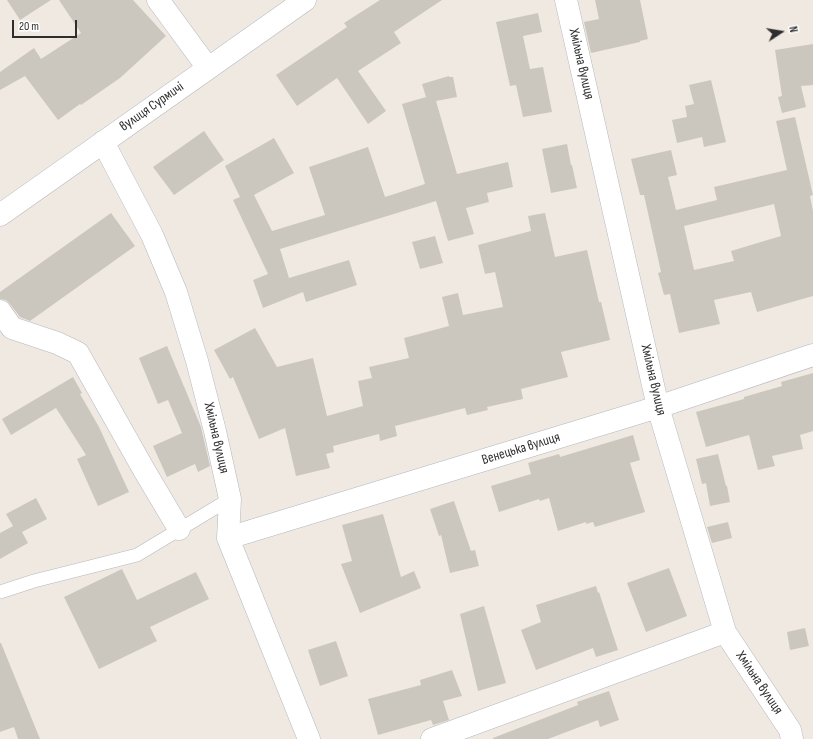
<!DOCTYPE html>
<html>
<head>
<meta charset="utf-8">
<style>
	body { margin:0 }
	#map { position:relative; width:813px; height:739px; overflow:hidden; background:#efe9e1; font-family:"Sofia Sans Condensed",sans-serif }
	canvas { display:block }
	.north { position:absolute; left:761px; top:12px; width:40px; height:40px; -webkit-text-stroke:3px #fff; paint-order:stroke; rotate:78deg; font-size:11px; font-weight:700; line-height:16px; text-align:center; color:#2e2e2e }
	.north::after { content:''; display:block; margin:auto; width:14px; height:18px; background:#2e2e2e; clip-path:polygon(50% 0,100% 100%,50% 72%,0 100%) }
	.scale { position:absolute; left:12px; top:20px; width:65px; height:18px; box-sizing:border-box; border:2px solid #2e2e2e; border-top:0; padding-left:5px; font-size:12px; line-height:14px; white-space:nowrap; color:#2e2e2e; -webkit-text-stroke:3px #fff; paint-order:stroke }
</style>
</head>
<body>
<div id="map">
<canvas width="813" height="739"></canvas>
<div class="north">N</div>
<div class="scale">20 m</div>
</div>
<script>
const context = document.querySelector('canvas').getContext('2d');
context.lineJoin = 'round';
function fill(path, color) { context.fillStyle = color; context.fill(path, 'evenodd'); }
const poly = rows => new Path2D(rows.map(r => 'M' + r).join(''));
function strokePath(path, color, width, dash) { context.strokeStyle = color; context.lineWidth = width; context.lineCap = dash ? 'butt' : 'round'; context.setLineDash(dash || []); context.stroke(path); }
function drawText(font, color, halo, rows, align = 'center') {
  context.font = font + ' "Sofia Sans Condensed",sans-serif'; context.lineWidth = 4; context.setLineDash([]); context.textBaseline = 'middle'; context.strokeStyle = halo; context.fillStyle = color; for (const [text, x, y, turn = 0] of rows) {
    context.save(); context.translate(x, y); context.rotate((+turn || 0) * Math.PI / 180); context.textAlign = isNaN(turn) ? turn : align; if (halo) context.strokeText(text, 0, 0); context.fillText(text, 0, 0); context.restore();
  }
}
fill(poly([
	[7,0,51,0,20,20],
	[59,0,133,0,166,36,120,78,81,105,80,104,58,120,25,76,0,90,0,72,34,48,41,59,81,33],
	[380,0,442,0,394,32,401,43,358,71,386,111,368,124,337,78,297,106,276,75,347,27,344,23],
	[595,0,640,0,648,39,640,41,640,42,591,53,584,22,599,19],
	[538,13,542,32,523,36,530,69,543,67,552,112,523,117,516,85,510,86,496,22],
	[813,44,813,85,801,86,806,107,782,113,778,97,782,96,775,50],
	[449,76,449,77,453,77,457,97,436,101,457,174,508,162,513,187,487,193,489,202,466,208,474,234,448,241,436,201,280,249,289,278,349,260,357,285,306,302,303,292,263,308,253,280,268,274,233,200,240,197,225,166,274,138,294,173,254,195,272,231,325,215,309,167,368,147,385,197,425,184,402,104,426,97,422,84],
	[711,80,726,142,704,147,702,137,677,143,672,120,687,117,685,106,694,104,689,85],
	[795,117,813,195,810,196,813,211,813,296,757,312,751,292,714,300,720,324,679,333,670,294,664,295,658,273,661,272,644,195,640,195,631,159,671,150,677,175,668,177,676,210,717,200,714,187,787,170,776,121],
	[774,204,781,236,731,251,734,261,694,270,684,226],
	[204,131,224,160,174,195,153,167],
	[567,144,571,165,572,165,577,188,551,193,542,149],
	[111,213,135,246,30,321,20,317,10,304,6,300,0,299,0,292],
	[545,213,555,257,587,250,599,302,601,302,610,340,561,352,568,377,521,389,523,399,487,407,488,410,467,415,465,408,395,426,397,436,380,441,379,434,333,446,334,452,326,454,330,468,296,476,285,428,259,439,233,377,230,379,214,350,255,328,277,367,313,358,327,416,363,406,358,381,372,378,369,367,409,358,404,338,449,326,442,297,458,293,463,315,503,307,495,272,485,274,478,245,531,231,528,216],
	[435,236,443,263,420,269,412,242],
	[167,346,201,427,210,466,198,472,195,464,167,477,153,446,182,433,168,400,158,404,139,358],
	[813,373,813,431,800,435,803,449,772,456,775,466,758,470,749,435,706,447,696,412,744,399,744,397,782,386,781,382],
	[73,377,82,393,80,394,99,427,129,492,98,506,77,459,86,455,56,408,11,435,2,419],
	[633,435,640,460,630,463,645,512,595,527,593,522,586,524,586,522,558,531,549,498,540,501,539,499,499,512,491,486,531,474,528,463,559,454,560,457],
	[718,454,726,486,727,486,730,502,710,506,706,483,702,484,696,459],
	[36,498,47,519,22,532,28,543,0,559,0,533,13,526,6,514],
	[454,501,471,551,475,550,479,566,450,573,441,535,439,536,430,509],
	[383,514,401,577,414,571,421,588,360,613,341,564,352,561,342,525],
	[728,522,732,538,712,543,707,527],
	[669,568,687,616,646,632,627,583],
	[122,569,137,600,196,572,209,599,150,627,157,641,99,669,64,597],
	[596,586,598,593,599,592,618,650,596,657,593,648,536,670,521,630,541,622,536,605],
	[484,606,506,683,478,691,460,614],
	[805,628,809,646,790,650,787,632],
	[336,641,348,676,320,686,308,650],
	[0,643,1,643,40,739,18,739,14,727,0,732],
	[452,670,462,696,443,701,449,720,433,725,431,720,378,735,368,699,421,685,420,680],
	[609,691,619,720,600,727,598,720,548,739,493,739,493,738,578,705,577,702]
]), '#cbc7bf');
const lane = poly([
	[0,592,34,581,137,555,230,499]
]);
const street = poly([
	[158,0,208,68],
	[566,0,658,407,725,632,790,730,792,739],
	[103,142,152,235,176,292,197,361,215,431,230,499,228,538,309,739],
	[0,311,12,328,57,343,78,353,144,470,179,529],
	[228,538,658,407,813,355],
	[432,739,725,632]
]);
const secondary = poly([
	[0,215,305,0]
]);
strokePath(lane, '#b4b7c1', 14);
strokePath(street, '#b4b7c1', 23);
strokePath(secondary, '#b4b7c1', 23);
strokePath(lane, '#fff', 13);
strokePath(street, '#fff', 22);
strokePath(secondary, '#fff', 22);
drawText('14px', '#2e2e2e', '#fff', [
	["Хмільна вулиця",581,64,77],
	["вулиця Сурмичі",152,107,-35],
	["Хмільна вулиця",653,380,77],
	["Хмільна вулиця",216,438,77],
	["Венецька вулиця",521,449,-17],
	["Хмільна вулиця",759,683,56]
]);
</script>
</body>
</html>
